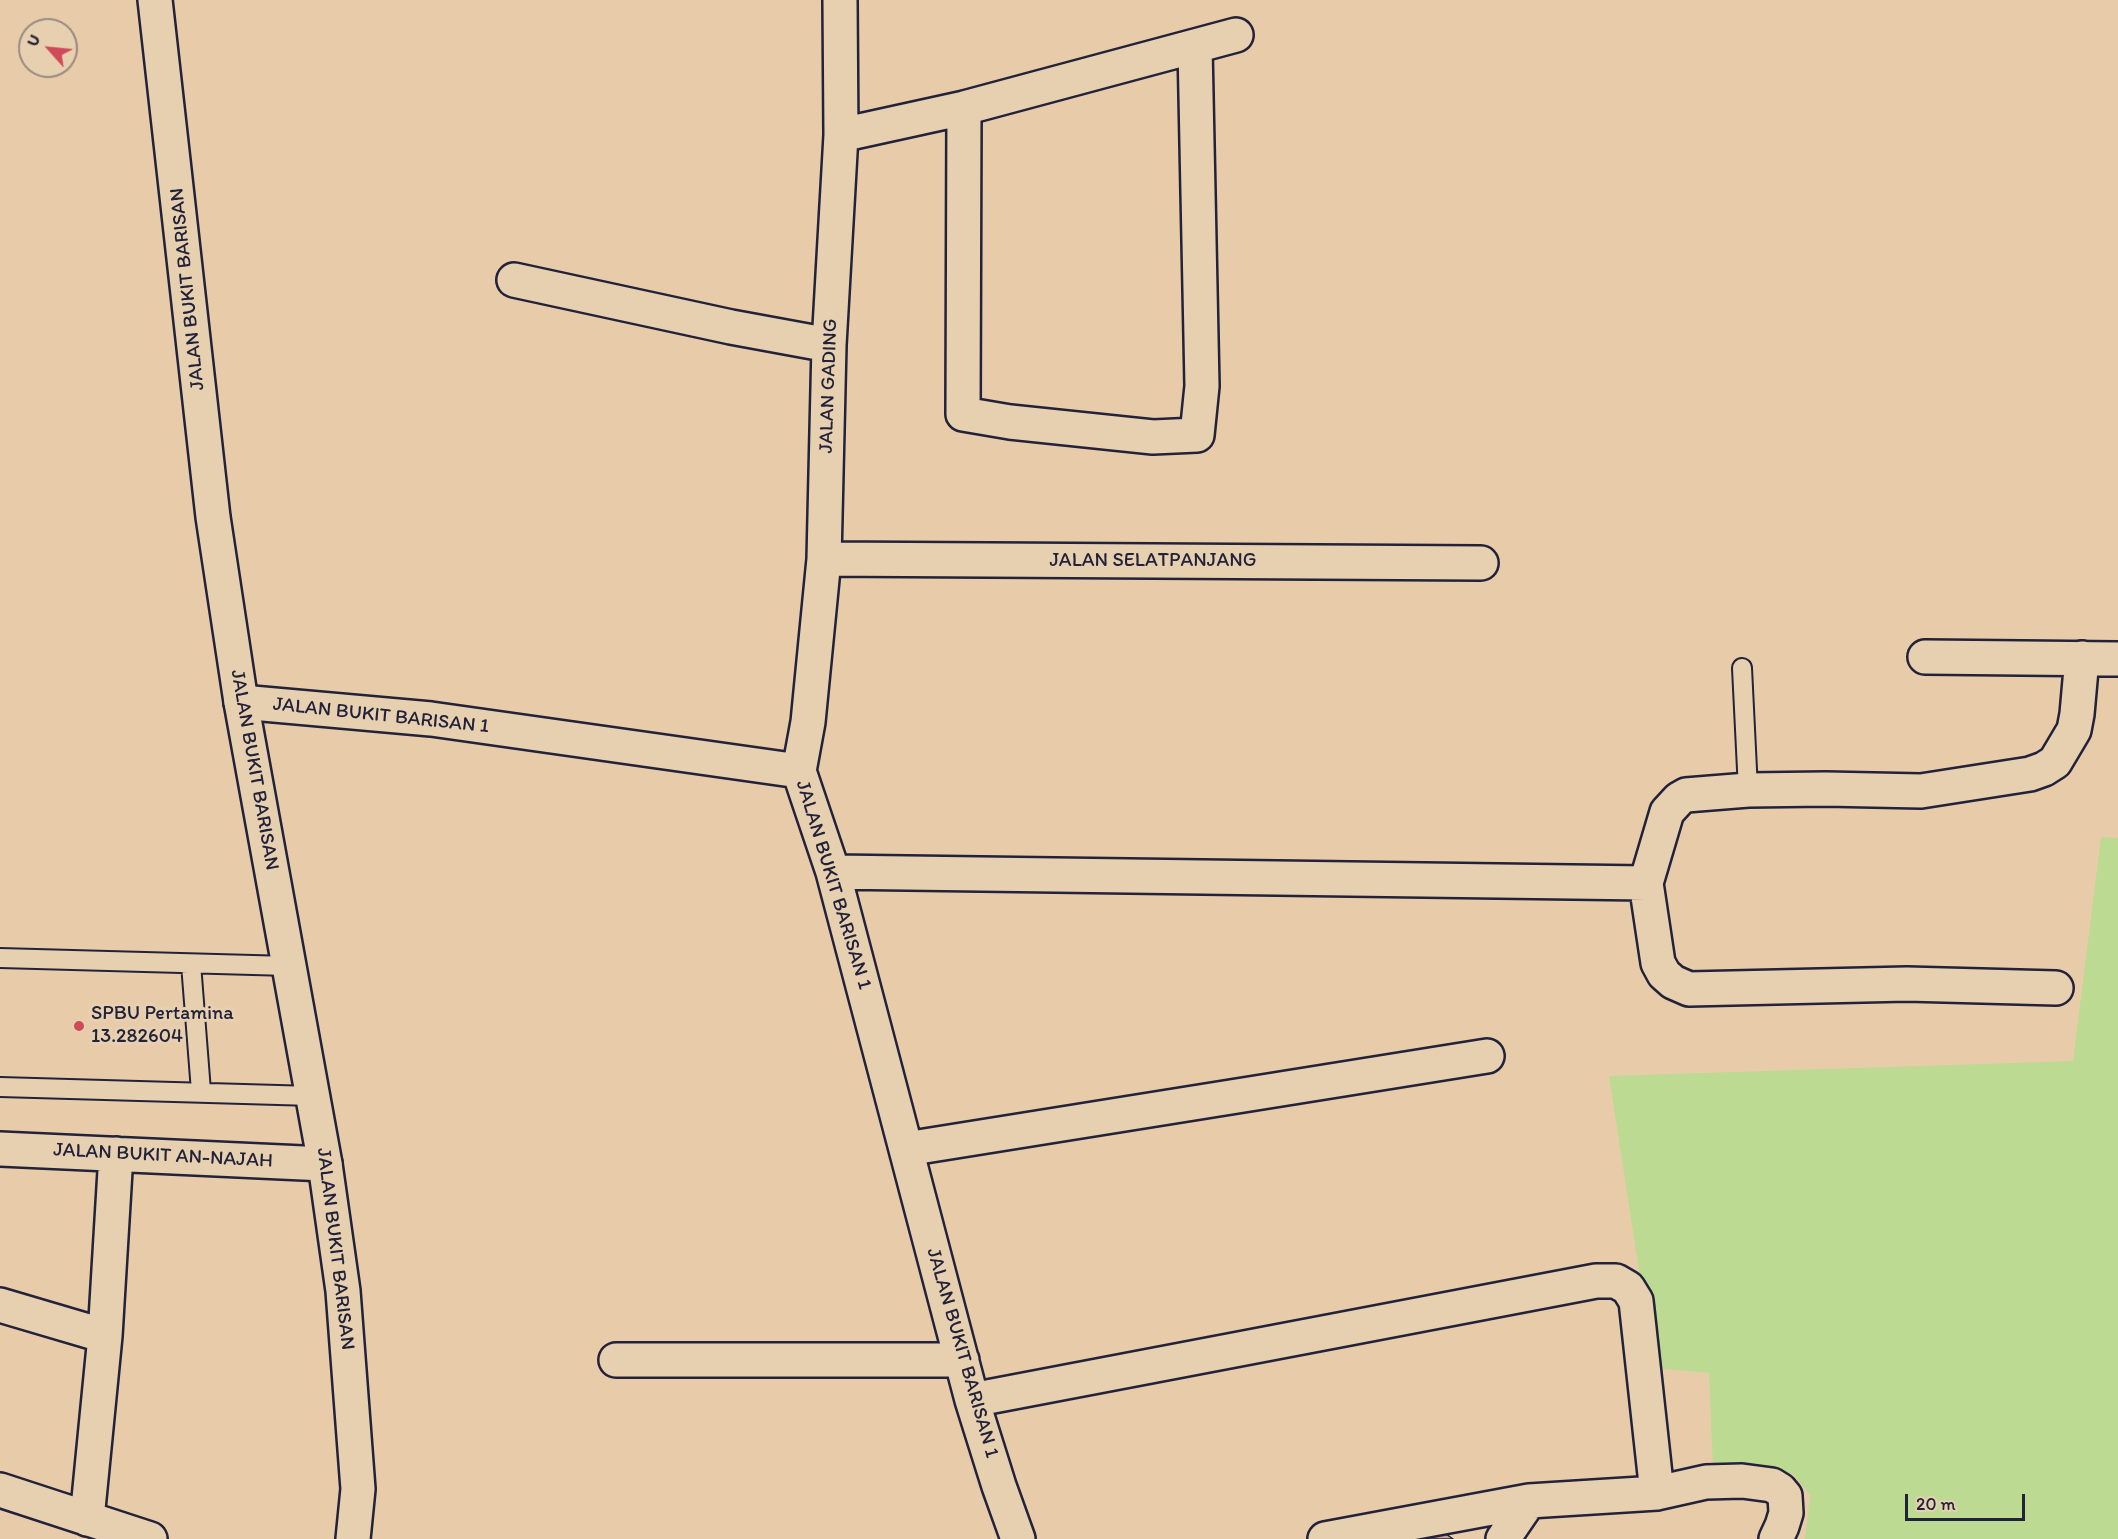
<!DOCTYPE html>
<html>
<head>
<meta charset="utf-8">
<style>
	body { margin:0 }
	#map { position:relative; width:2118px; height:1539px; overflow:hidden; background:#e8ccaa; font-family:Itim,sans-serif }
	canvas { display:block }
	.north { position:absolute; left:18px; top:18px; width:60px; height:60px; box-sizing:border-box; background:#e7d0b0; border:2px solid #988a81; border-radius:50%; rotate:297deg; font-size:16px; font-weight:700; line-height:24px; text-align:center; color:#22223b }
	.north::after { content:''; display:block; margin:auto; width:21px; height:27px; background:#d1495b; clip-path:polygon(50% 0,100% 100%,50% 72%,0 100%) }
	.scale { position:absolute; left:1905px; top:1494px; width:120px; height:27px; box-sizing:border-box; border:3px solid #22223b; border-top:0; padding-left:8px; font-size:18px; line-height:21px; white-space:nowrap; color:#22223b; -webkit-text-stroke:4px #e7d0b0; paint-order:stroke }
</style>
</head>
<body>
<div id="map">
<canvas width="2118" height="1539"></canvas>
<div class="north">U</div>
<div class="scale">20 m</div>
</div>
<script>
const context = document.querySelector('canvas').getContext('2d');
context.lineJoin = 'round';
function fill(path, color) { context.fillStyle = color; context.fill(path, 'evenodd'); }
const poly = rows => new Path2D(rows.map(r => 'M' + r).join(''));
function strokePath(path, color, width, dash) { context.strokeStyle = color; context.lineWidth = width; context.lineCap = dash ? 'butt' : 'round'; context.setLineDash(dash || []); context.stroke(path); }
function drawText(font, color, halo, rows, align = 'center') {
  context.font = font + ' Itim,sans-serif'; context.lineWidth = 6; context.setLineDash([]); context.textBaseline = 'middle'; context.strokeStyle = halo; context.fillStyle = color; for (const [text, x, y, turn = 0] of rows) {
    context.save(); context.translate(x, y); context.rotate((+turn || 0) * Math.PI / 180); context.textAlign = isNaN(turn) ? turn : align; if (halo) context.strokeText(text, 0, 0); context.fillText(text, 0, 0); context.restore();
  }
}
fill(poly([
	[2101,837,2118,838,2118,1539,1805,1539,1810,1495,1793,1474,1713,1468,1709,1373,1654,1368,1609,1076,2073,1061]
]), '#bdda92');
const building = poly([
	[1434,1525,1453,1539,1373,1539,1434,1525]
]);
fill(building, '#c8a48a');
strokePath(building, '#22223b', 1.5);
const lane = poly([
	[1742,668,1748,790],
	[0,958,289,966],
	[191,964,201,1091],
	[0,1087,313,1096]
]);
const street = poly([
	[964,108,963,414,1010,422,1153,437,1197,435,1202,386,1195,47],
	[841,135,964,108,1236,35],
	[514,280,731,327,829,345],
	[824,559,1481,563],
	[1925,657,2118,659],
	[241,702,431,719,799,771,833,872,972,1400,999,1486,1018,1539],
	[799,771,808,722,824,559,829,345,841,135,840,0],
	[833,872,1646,883,1658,963,1664,974,1673,982,1689,989,1907,984,2056,988],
	[1646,883,1667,812,1679,799,1686,795,1748,790,1826,789,1921,791,2030,774,2044,769,2055,762,2074,730,2077,714,2082,658],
	[0,1149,325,1164],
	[906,1149,1487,1056],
	[0,1305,105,1336],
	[616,1360,962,1360],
	[972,1400,1596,1281,1616,1281,1628,1288,1636,1301,1657,1493],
	[0,1490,150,1539],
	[87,1519,105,1336,116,1154],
	[1325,1539,1529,1501,1657,1493,1706,1482,1742,1481,1772,1485,1780,1490,1785,1496,1786,1513,1782,1526,1776,1539],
	[1503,1539,1529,1501]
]);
const secondary = poly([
	[155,0,213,517,241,702,325,1164,343,1291,358,1489,353,1539]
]);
strokePath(lane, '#22223b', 22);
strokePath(street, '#22223b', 38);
strokePath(secondary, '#22223b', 38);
strokePath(lane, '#e7d0b0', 18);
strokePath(street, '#e7d0b0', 33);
strokePath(secondary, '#e7d0b0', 33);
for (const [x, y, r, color] of [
	[79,1026,6,"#d1495b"]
]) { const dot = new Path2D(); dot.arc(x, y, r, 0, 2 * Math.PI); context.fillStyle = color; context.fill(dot); strokePath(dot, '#e7d0b0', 2); }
drawText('20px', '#22223b', '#e7d0b0', [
	["JALAN BUKIT BARISAN",188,289,-96],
	["JALAN GADING",829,386,-88],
	["JALAN SELATPANJANG",1153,561],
	["JALAN BUKIT BARISAN 1",381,716,6],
	["JALAN BUKIT BARISAN",254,770,80],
	["JALAN BUKIT BARISAN 1",833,885,73],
	["JALAN BUKIT AN-NAJAH",163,1156,3],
	["JALAN BUKIT BARISAN",335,1249,83],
	["JALAN BUKIT BARISAN 1",962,1353,74]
]);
drawText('20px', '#22223b', '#e7d0b0', [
	["SPBU Pertamina",91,1014],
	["13.282604",91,1037]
], 'left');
</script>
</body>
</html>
